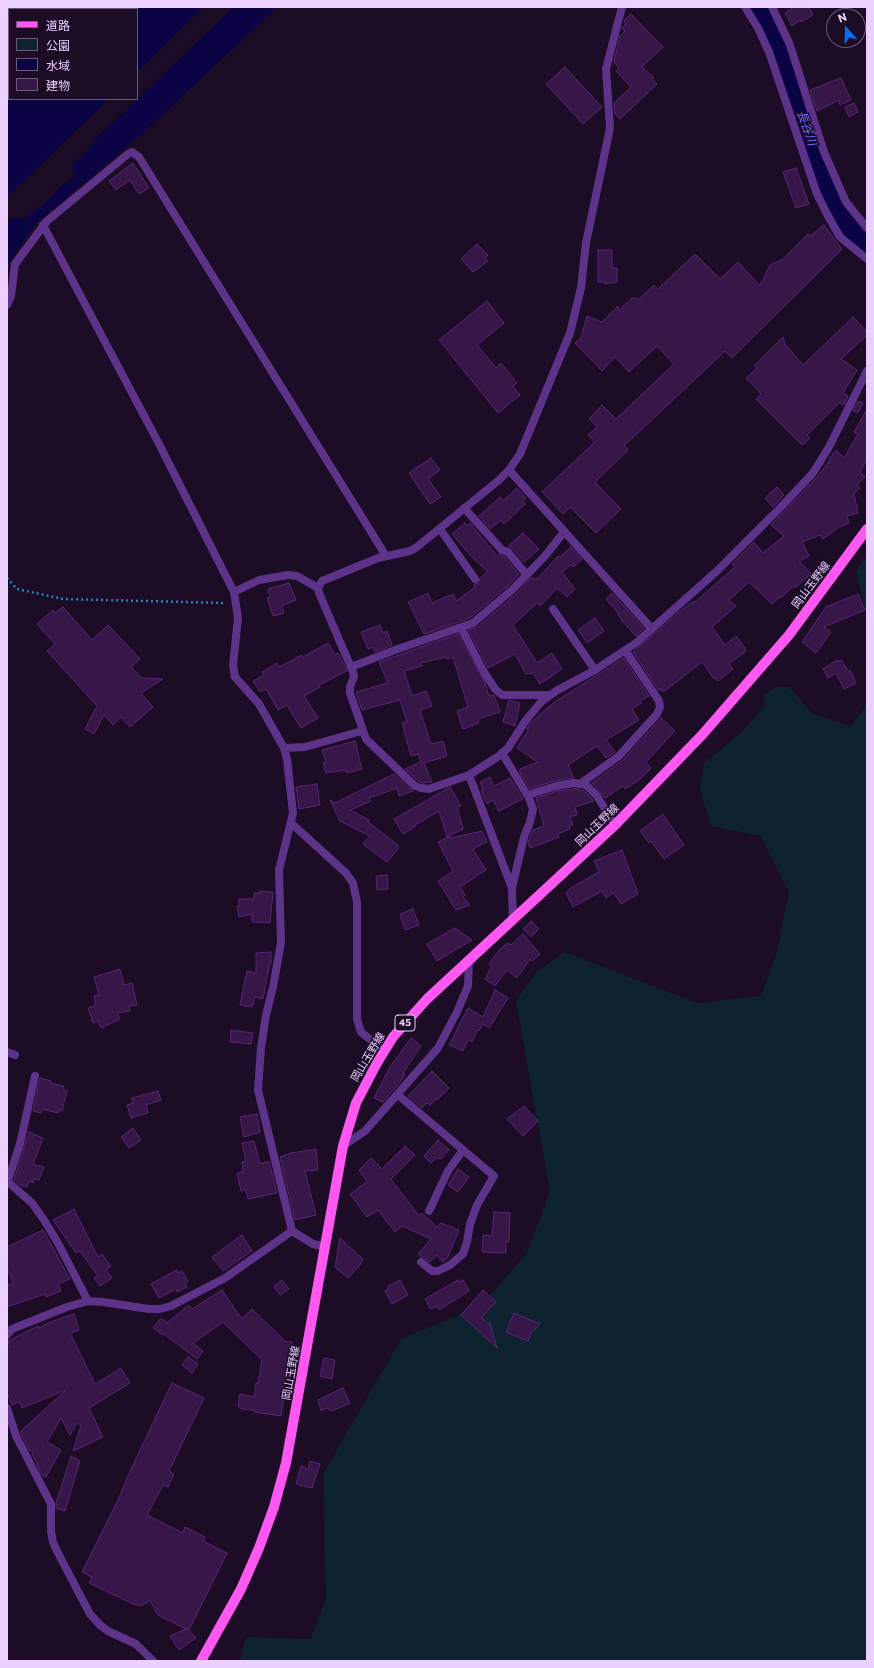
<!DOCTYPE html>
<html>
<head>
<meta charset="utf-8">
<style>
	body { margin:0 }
	#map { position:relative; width:874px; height:1668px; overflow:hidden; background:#1c0c25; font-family:Commissioner,"Noto Sans JP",sans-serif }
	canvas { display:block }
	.frame { position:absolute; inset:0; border:8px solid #ebd0ff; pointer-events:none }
	.legend { position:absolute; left:8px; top:8px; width:130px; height:92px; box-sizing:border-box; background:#1c0c25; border:1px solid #6f5a7c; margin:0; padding:5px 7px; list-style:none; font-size:12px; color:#ebd0ff }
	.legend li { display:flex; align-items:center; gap:8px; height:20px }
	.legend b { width:20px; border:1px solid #6f5a7c }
	.north { position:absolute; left:826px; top:8px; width:40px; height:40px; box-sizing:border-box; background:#1c0c25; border:1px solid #6f5a7c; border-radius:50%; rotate:340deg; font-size:11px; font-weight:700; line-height:16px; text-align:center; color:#ebd0ff }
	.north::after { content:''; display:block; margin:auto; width:14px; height:18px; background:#0070fb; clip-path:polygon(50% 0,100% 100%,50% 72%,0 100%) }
</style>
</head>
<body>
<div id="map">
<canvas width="874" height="1668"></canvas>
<div class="frame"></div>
<ul class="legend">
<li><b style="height:5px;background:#ff57f2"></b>道路</li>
<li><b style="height:11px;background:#0e2230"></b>公園</li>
<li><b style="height:11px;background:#0a0445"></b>水域</li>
<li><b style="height:11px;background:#371648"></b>建物</li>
</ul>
<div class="north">N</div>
</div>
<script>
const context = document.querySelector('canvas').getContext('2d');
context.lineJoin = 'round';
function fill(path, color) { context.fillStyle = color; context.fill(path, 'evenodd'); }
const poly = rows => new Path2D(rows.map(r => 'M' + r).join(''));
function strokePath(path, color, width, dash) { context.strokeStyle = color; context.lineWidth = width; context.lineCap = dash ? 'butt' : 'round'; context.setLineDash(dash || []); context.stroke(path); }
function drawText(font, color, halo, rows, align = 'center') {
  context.font = font + ' Commissioner,"Noto Sans JP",sans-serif'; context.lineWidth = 3; context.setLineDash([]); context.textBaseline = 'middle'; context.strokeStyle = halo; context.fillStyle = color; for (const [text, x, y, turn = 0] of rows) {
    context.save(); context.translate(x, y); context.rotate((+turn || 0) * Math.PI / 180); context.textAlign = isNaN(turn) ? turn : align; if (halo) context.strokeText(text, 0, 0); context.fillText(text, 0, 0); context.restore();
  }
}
fill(poly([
	[867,556,867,617,856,571],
	[775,687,789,687,813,714,851,726,867,704,867,1661,240,1661,246,1637,310,1639,326,1600,323,1474,401,1339,480,1306,527,1253,550,1192,516,1001,536,972,565,952,697,1003,761,996,776,955,789,892,761,836,711,826,700,789,704,763,741,733,764,707,764,695]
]), '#0e2230');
fill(poly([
	[7,7,204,7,137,72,137,9,9,9,9,99,109,99,7,197],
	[234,7,277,7,142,134,36,223,7,265,8,223,11,219,17,217,23,220,46,202,61,186,75,176,75,172,72,169,72,165,91,146,94,140]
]), '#0a0445');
strokePath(poly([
	[759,7,769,23,779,47,814,155,828,188,838,207,853,229,867,242]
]), '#0a0445', 23);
const building = poly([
	[794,7,809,7,813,15,801,22,800,20,792,26,785,13,794,7],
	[631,14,663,47,642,67,654,78,652,79,657,84,620,119,615,114,614,103,631,87,616,71,619,69,614,61,620,36,625,31,622,28,626,24,624,21,631,14],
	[565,67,602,107,583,124,546,84,565,67],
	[841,78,851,100,840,105,839,100,817,111,810,90,841,78],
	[854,103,858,112,849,117,845,107,854,103],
	[133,163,149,188,139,194,130,180,116,190,109,181,133,163],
	[796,168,809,204,796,208,783,172,796,168],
	[824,225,842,249,732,358,725,351,624,446,628,450,595,482,621,509,596,533,570,507,563,514,542,492,595,442,588,435,597,427,589,419,602,405,616,419,674,364,657,346,629,372,615,357,602,371,575,343,581,338,587,316,602,322,618,306,618,311,632,298,636,298,638,300,654,285,658,289,695,254,720,279,738,262,760,286,770,265,783,259,808,234,810,236,824,225],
	[477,244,488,255,485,258,488,261,473,272,461,259,477,244],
	[598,250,612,250,612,268,617,268,617,282,605,284,605,282,598,282,598,250],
	[487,301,504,323,477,345,496,368,501,363,517,383,513,386,520,395,498,413,439,340,487,301],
	[853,317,867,332,867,335,841,359,857,370,844,391,843,393,848,396,844,405,839,403,807,435,810,438,802,445,756,399,761,394,746,378,757,368,754,366,783,337,785,344,803,365,853,317],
	[858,401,863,403,858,413,853,410,858,401],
	[867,409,867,459,860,472,865,477,857,485,860,488,854,494,858,513,847,516,849,523,839,527,823,539,820,535,802,542,809,556,799,561,811,574,795,588,793,586,781,598,780,597,772,604,749,582,729,600,736,606,712,627,725,645,736,636,745,648,744,649,746,651,729,664,733,669,718,681,715,678,714,679,702,662,666,690,663,692,661,689,658,690,633,652,679,612,694,601,695,602,735,567,732,564,754,542,763,553,784,536,771,525,817,477,830,460,829,459,836,450,844,458,858,434,854,432,867,409],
	[431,458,440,470,428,479,441,497,430,504,409,473,431,458],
	[777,487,784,495,773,507,765,498,777,487],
	[517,488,526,498,523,501,525,504,504,524,501,520,490,529,479,516,500,497,503,501,517,488],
	[465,523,467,526,470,523,497,556,499,554,505,557,519,574,508,586,470,618,424,634,408,602,428,593,432,603,450,595,450,596,453,594,457,601,475,587,474,584,478,583,480,578,488,572,470,555,452,534,465,523],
	[523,533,539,549,524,562,512,548,508,546,523,533],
	[571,547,582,559,573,567,571,565,562,572,575,589,567,597,557,588,540,606,537,603,513,625,537,663,552,653,562,669,540,684,533,673,526,674,515,654,488,668,468,630,477,627,516,594,532,577,536,580,558,556,560,557,571,547],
	[289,583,296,600,282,606,284,613,273,616,267,598,270,597,268,589,289,583],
	[612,593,644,628,636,636,621,620,622,619,618,615,619,614,606,599,612,593],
	[858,594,865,610,824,627,831,632,816,653,802,642,826,607,858,594],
	[63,607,92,640,108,625,140,659,131,667,141,678,163,679,141,693,153,707,130,727,121,717,113,725,104,715,94,734,85,729,97,706,47,651,55,644,37,624,53,610,55,613,63,607],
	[595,618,604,631,587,643,578,630,595,618],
	[380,625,383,633,387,631,392,645,375,652,373,647,368,649,361,632,380,625],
	[458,634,485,683,489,696,494,695,500,712,478,719,479,723,463,729,457,711,468,707,453,657,447,659,446,657,421,663,422,666,404,671,412,696,426,691,432,706,420,710,431,744,443,741,447,756,424,763,432,782,422,783,418,781,405,769,421,762,418,754,411,756,402,723,407,722,400,700,362,710,356,692,388,683,379,662,458,634],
	[328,643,335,655,338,653,347,671,319,685,320,687,304,696,318,718,301,728,287,705,278,710,266,689,260,692,253,681,264,675,262,672,277,663,279,667,302,655,303,657,328,643],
	[624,658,649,696,640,701,641,703,632,709,639,720,606,740,615,752,606,758,597,746,568,765,574,778,554,781,530,789,520,773,520,769,538,762,517,748,529,729,527,729,530,723,556,701,624,658],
	[837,660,837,662,841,660,848,671,850,670,856,683,844,689,836,673,828,678,823,669,837,660],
	[509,700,520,703,515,726,503,722,509,700],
	[661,718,675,731,646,762,651,768,639,780,625,789,623,786,605,798,592,783,623,760,661,718],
	[355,741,362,769,347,773,346,770,326,773,323,763,326,763,322,750,355,741],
	[394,774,413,791,399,796,397,788,369,798,371,801,350,810,369,820,368,822,398,845,398,849,387,862,363,844,370,836,340,821,330,800,335,803,394,774],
	[490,777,494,786,510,778,523,799,499,811,493,800,487,804,481,791,483,790,480,782,490,777],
	[317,784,320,805,299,809,296,787,317,784],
	[450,787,461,806,457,807,463,829,447,837,439,811,415,825,416,826,403,834,394,819,450,787],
	[574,789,579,789,580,791,583,790,594,801,575,807,577,815,570,817,573,825,569,826,570,829,558,834,559,837,530,848,528,842,533,830,544,826,536,798,557,791,574,789],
	[663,814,684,845,664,859,651,841,649,843,640,831,663,814],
	[482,831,487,842,473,849,486,870,460,887,465,895,463,897,470,905,456,910,438,881,453,871,438,842,450,836,451,838,482,831],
	[622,850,638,894,621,904,614,893,606,898,602,891,573,907,566,893,569,891,569,889,599,872,594,861,622,850],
	[387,875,388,889,377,890,376,876,387,875],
	[260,891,273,892,270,923,252,922,252,914,239,917,237,906,239,906,239,899,254,899,254,893,260,893,260,891],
	[413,909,419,925,405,930,400,914,413,909],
	[531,921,539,929,531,937,523,929,531,921],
	[455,928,472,940,437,961,427,944,455,928],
	[523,934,540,954,532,961,530,959,517,978,507,970,495,986,485,979,492,966,489,964,500,949,508,943,511,945,523,934],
	[271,952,271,963,270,963,263,999,255,997,252,1007,240,1005,247,971,256,973,256,953,271,952],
	[120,969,124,985,132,983,137,1005,129,1006,130,1011,117,1013,120,1019,101,1028,98,1021,93,1023,88,1008,96,1005,94,996,99,995,94,977,120,969],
	[495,990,508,998,489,1028,483,1024,479,1031,477,1030,472,1042,468,1040,463,1051,449,1045,468,1008,483,1017,495,990],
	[231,1030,253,1033,251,1044,230,1042,231,1030],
	[411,1038,421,1046,403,1073,405,1074,401,1081,383,1102,374,1098,390,1067,411,1038],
	[432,1071,449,1088,437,1100,436,1099,430,1105,427,1103,422,1108,408,1096,432,1071],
	[40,1078,51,1081,50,1083,64,1086,63,1090,67,1091,62,1111,59,1110,58,1113,42,1109,41,1113,33,1111,40,1078],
	[158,1091,161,1100,146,1105,148,1113,131,1118,127,1105,133,1103,132,1098,158,1091],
	[524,1106,538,1121,523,1136,507,1119,524,1106],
	[257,1114,260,1132,244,1137,240,1117,257,1114],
	[133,1128,141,1140,129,1148,121,1137,133,1128],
	[29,1132,43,1138,33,1164,44,1167,39,1180,34,1179,33,1183,29,1181,27,1187,20,1185,14,1180,29,1132],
	[438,1140,449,1150,441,1159,436,1158,431,1163,424,1156,438,1140],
	[254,1141,260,1164,269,1161,277,1193,248,1199,246,1190,241,1191,237,1173,243,1172,242,1162,246,1161,242,1143,254,1141],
	[405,1146,415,1155,391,1179,419,1216,422,1213,437,1227,441,1223,459,1230,448,1257,443,1262,437,1255,430,1262,418,1254,431,1239,402,1226,395,1232,378,1210,367,1217,350,1194,367,1182,359,1170,371,1158,382,1169,405,1146],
	[316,1149,318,1170,305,1171,316,1215,295,1220,280,1157,291,1153,316,1149],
	[458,1169,469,1177,458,1192,448,1185,458,1169],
	[74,1209,98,1257,102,1254,111,1266,106,1270,112,1278,100,1286,94,1278,98,1276,80,1251,76,1253,53,1220,74,1209],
	[494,1212,510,1213,509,1242,506,1242,506,1253,482,1252,483,1235,492,1236,494,1212],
	[43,1230,70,1279,58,1284,61,1291,46,1297,45,1294,7,1307,7,1285,13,1283,7,1267,7,1247,43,1230],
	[242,1235,252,1251,223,1271,212,1257,242,1235],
	[340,1238,363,1259,360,1265,348,1278,335,1267,340,1238],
	[177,1270,178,1273,182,1271,188,1281,185,1283,187,1287,177,1292,176,1289,159,1298,151,1284,177,1270],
	[282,1280,289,1289,280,1295,274,1286,282,1280],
	[400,1280,408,1295,392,1304,385,1291,389,1288,388,1286,400,1280],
	[458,1280,460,1282,463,1280,469,1291,439,1310,437,1306,431,1309,425,1299,458,1280],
	[222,1290,242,1319,252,1309,286,1342,292,1342,281,1416,254,1412,254,1410,242,1409,238,1406,240,1394,254,1397,256,1383,258,1383,262,1360,223,1322,193,1343,203,1351,197,1359,164,1334,163,1335,153,1328,161,1318,167,1323,189,1305,192,1309,222,1290],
	[483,1290,496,1302,481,1318,490,1324,497,1348,461,1315,483,1290],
	[514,1313,540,1324,531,1333,528,1341,506,1332,514,1313],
	[74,1314,79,1330,70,1333,95,1384,121,1368,130,1383,89,1408,103,1437,73,1451,81,1425,77,1423,70,1435,61,1418,47,1442,61,1450,46,1477,42,1475,32,1454,33,1452,29,1450,20,1432,66,1390,22,1408,20,1402,12,1405,7,1393,7,1347,10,1346,8,1341,38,1326,39,1328,48,1323,74,1314],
	[188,1357,198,1364,192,1373,182,1365,188,1357],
	[324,1358,335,1360,332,1379,320,1376,324,1358],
	[172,1383,204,1398,169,1471,174,1474,168,1487,163,1485,147,1515,183,1533,185,1527,205,1537,203,1541,227,1553,189,1630,196,1638,179,1650,170,1636,185,1629,188,1630,158,1615,150,1601,140,1606,135,1604,135,1605,89,1583,92,1577,82,1572,118,1500,131,1469,172,1383],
	[343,1388,350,1403,332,1411,327,1408,321,1411,318,1400,343,1388],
	[71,1456,80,1461,65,1511,56,1508,56,1503,71,1456],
	[310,1461,320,1464,312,1488,296,1484,301,1466,308,1469,310,1461]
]);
fill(building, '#371648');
strokePath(building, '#5a2676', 1);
strokePath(poly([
	[7,578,17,589,63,599,226,603]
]), '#2282c1', 2.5, [2, 3]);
strokePath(poly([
	[622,7,606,69,610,128,586,243,581,288,570,333,520,454,509,470,499,480,417,547,410,551,378,558,322,581,318,588,319,593,353,672,354,677,350,687,350,693,366,739,415,786,421,788,429,789,469,775,499,756,508,748,526,720,541,702,556,691,595,670,636,643,718,570,780,508,813,473,829,447,867,371],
	[745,7,758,28,769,52,817,194,827,214,840,237,867,259],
	[772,7,790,45,824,152,846,202,867,228],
	[43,225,158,442,234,592,238,618,233,665,235,677,259,704,284,748,287,759,293,813,279,870,281,943,273,987,266,1015,261,1048,258,1090,292,1231,313,1244,326,1247],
	[7,305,11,296,15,264,47,221,128,154,132,152,139,157,386,556],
	[509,470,652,629],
	[464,508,502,550,508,552,527,575],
	[440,529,475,579],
	[234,592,259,580,288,575,297,576,318,588],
	[553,609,595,670],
	[461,628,484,672,495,689,502,695,550,695],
	[351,667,395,650,473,623,512,590,545,556,564,532],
	[284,748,305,747,362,731],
	[502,753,529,798,533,809,530,822,524,837,512,888],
	[469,775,512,888,513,920],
	[580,784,619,756,657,714,660,707,659,701,625,650],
	[528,795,556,786,574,783,586,785,597,796,615,825],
	[291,823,346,873,353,883,357,902,357,1019,361,1032,384,1051],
	[7,1052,15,1055],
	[398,1095,494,1176,477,1205,470,1224,467,1242,463,1254,450,1265,438,1271,432,1271,421,1262],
	[343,1146,365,1131,438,1048,457,1012,468,986,469,960],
	[8,1182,32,1203,44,1220,58,1243,88,1301],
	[7,1183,20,1144,35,1076],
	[429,1211,448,1171,463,1150],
	[7,1335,12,1329,67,1307,88,1301,103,1302,149,1309,160,1309,171,1306,225,1278,292,1231],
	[7,1408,16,1436,51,1504,51,1531,53,1542,57,1551,81,1597,90,1614,100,1625,108,1631,136,1644,153,1661]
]), '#5d3289', 8);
strokePath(poly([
	[201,1661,241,1589,259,1548,274,1507,286,1463,343,1146,356,1103,377,1063,393,1037,427,999,615,825,702,735,789,635,867,529]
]), '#ff57f2', 10);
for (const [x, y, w] of [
	[405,1023,20]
]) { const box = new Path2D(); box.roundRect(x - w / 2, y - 8, w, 16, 3); context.fillStyle = '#1c0c25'; context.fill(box); strokePath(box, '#ebd0ff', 1); }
drawText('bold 10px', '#ebd0ff', null, [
	["45",405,1023]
]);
drawText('11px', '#ebd0ff', '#1c0c25', [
	["岡山玉野線",811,585,-53],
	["岡山玉野線",597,825,-44],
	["岡山玉野線",368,1057,-59],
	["岡山玉野線",291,1373,-80]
]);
drawText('italic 12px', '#6672ff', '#1c0c25', [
	["長谷川",807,128,71]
]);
</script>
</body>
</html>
